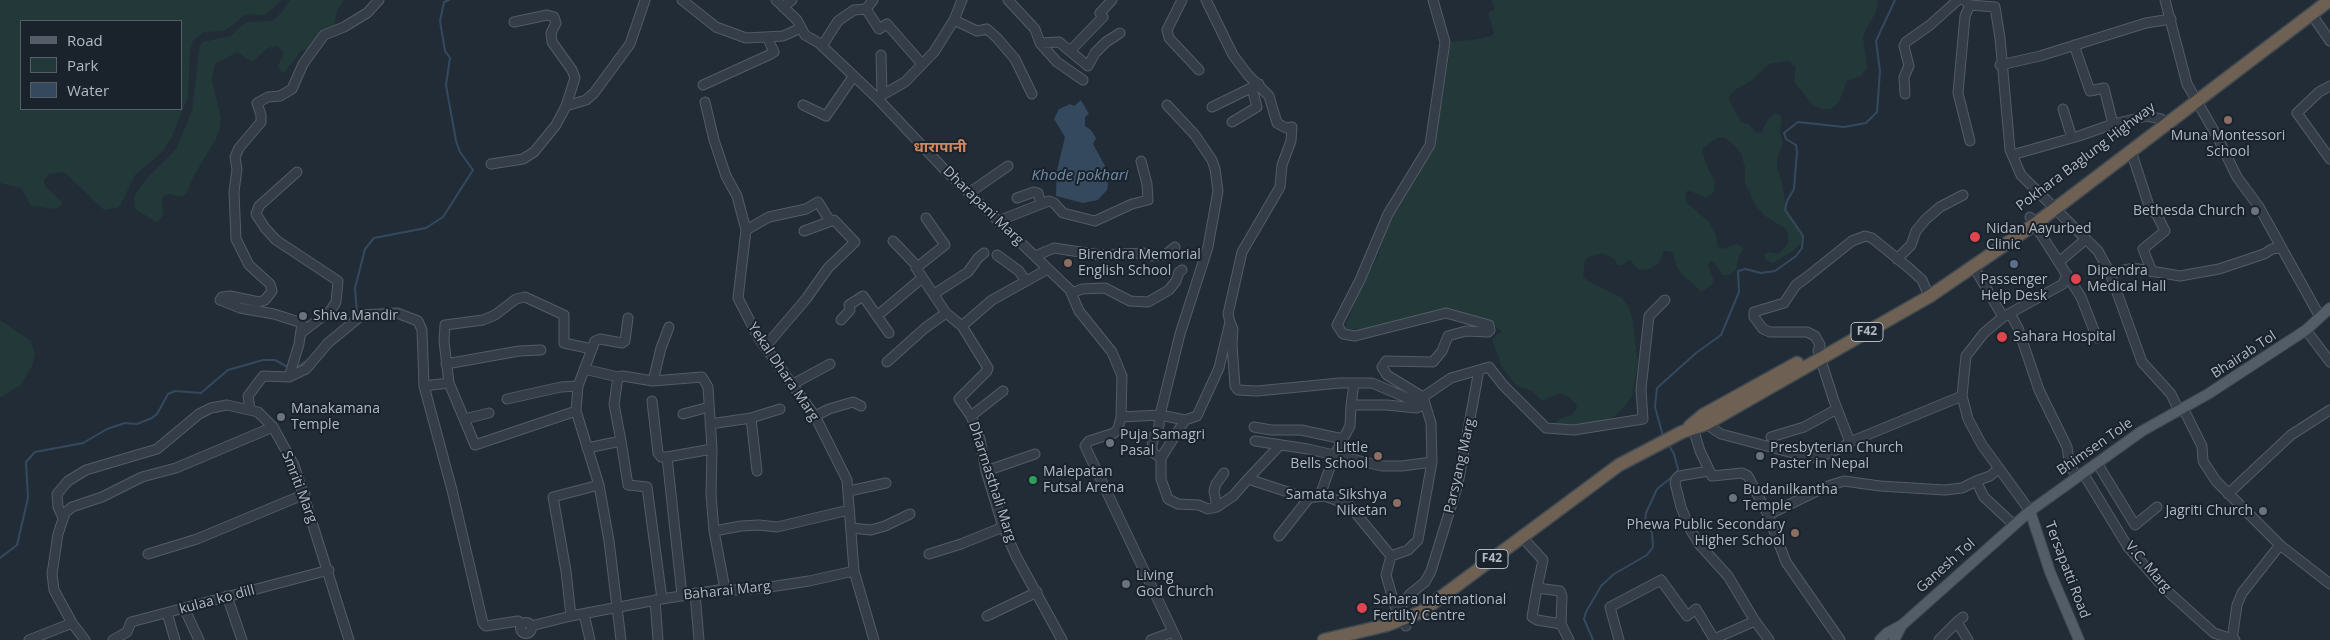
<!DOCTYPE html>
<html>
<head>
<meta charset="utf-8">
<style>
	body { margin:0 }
	#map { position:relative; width:2330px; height:640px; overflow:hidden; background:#212c37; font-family:"Open Sans",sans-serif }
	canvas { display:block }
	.legend { position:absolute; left:20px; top:20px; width:162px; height:90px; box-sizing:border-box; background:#1a232c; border:1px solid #565f69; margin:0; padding:6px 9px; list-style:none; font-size:15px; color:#afb9c4 }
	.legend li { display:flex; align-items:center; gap:10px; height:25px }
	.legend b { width:25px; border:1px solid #565f69 }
</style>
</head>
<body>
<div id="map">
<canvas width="2330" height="640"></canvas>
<ul class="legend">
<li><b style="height:6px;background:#525d68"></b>Road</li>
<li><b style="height:14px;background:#233838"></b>Park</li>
<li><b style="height:14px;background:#35495e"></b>Water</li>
</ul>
</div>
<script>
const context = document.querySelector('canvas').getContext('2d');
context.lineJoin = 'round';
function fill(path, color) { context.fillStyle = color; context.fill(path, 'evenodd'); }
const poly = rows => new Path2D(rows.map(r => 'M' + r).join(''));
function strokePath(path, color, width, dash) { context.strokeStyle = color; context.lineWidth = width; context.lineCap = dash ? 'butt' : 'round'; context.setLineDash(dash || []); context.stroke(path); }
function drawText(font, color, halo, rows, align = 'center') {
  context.font = font + ' "Open Sans","Noto Sans Devanagari",sans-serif'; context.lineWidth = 4; context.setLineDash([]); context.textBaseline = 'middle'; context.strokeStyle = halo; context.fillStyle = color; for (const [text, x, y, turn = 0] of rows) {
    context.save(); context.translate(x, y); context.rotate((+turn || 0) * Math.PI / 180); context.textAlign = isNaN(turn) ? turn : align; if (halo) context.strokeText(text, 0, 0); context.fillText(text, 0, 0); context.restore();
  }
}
fill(poly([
	[0,0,282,0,265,15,246,14,229,28,224,31,204,32,193,41,190,51,188,97,172,136,163,151,135,175,120,206,117,208,104,210,64,172,49,174,44,180,45,186,63,203,60,207,55,209,31,206,21,188,0,183],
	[21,21,181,21,181,109,21,109],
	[290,0,344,0,337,11,334,27,313,49,302,50,284,73,277,67,283,56,283,51,277,46,268,48,252,62,237,52,215,64,212,80,221,118,220,127,217,137,195,174,186,194,182,197,169,194,164,196,162,201,163,215,159,221,156,222,135,209,134,197,145,180,176,149,192,111,200,45,203,42,231,36,241,26,247,22,272,21,281,13],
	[1491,0,1878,0,1876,12,1866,29,1863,38,1867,68,1861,76,1847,81,1839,102,1831,109,1822,109,1813,105,1794,82,1796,67,1789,61,1769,64,1751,81,1738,88,1730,95,1729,100,1741,122,1750,125,1756,133,1761,133,1768,120,1775,113,1780,115,1782,119,1780,132,1783,143,1777,159,1777,168,1782,183,1786,208,1803,233,1801,243,1793,251,1773,263,1765,259,1764,254,1768,252,1778,254,1782,251,1788,243,1788,234,1786,229,1765,216,1756,206,1745,183,1745,168,1741,153,1731,142,1723,137,1718,138,1702,149,1706,164,1715,182,1714,192,1706,198,1688,190,1685,194,1687,203,1710,223,1715,232,1718,247,1723,249,1737,244,1744,249,1739,255,1736,270,1729,275,1723,275,1715,263,1710,261,1708,265,1713,278,1713,283,1705,290,1701,291,1683,276,1677,267,1673,253,1669,251,1664,251,1658,264,1650,269,1639,270,1630,260,1622,265,1617,265,1615,259,1602,253,1588,257,1585,261,1583,276,1586,280,1622,298,1628,306,1632,317,1638,363,1632,396,1623,409,1611,419,1592,423,1584,427,1557,425,1557,420,1571,415,1577,409,1576,404,1569,397,1560,393,1542,401,1532,391,1517,386,1502,367,1492,339,1502,331,1480,317,1461,313,1418,317,1397,320,1373,328,1344,330,1356,299,1379,253,1390,217,1424,163,1442,100,1451,42,1472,40,1491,36,1494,33,1488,13,1495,9],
	[0,320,31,341,35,354,32,366,21,385,0,398]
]), '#233838');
fill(poly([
	[1081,100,1089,114,1085,117,1085,126,1091,130,1096,138,1093,144,1105,166,1104,171,1108,184,1107,190,1098,200,1083,203,1056,196,1057,170,1065,137,1054,119,1059,109,1070,104,1074,106]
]), '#35495e');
strokePath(poly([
	[357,314,355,288,365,249,374,238,426,228,443,217,473,170,460,152,456,141,446,85,450,58,445,51,440,21,444,2,449,0],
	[297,367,309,359],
	[1663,436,1655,407,1657,388,1696,353,1721,335,1739,292,1738,271,1745,269,1761,273,1775,271,1796,256,1802,248,1803,236,1785,210,1787,201,1794,189,1797,152,1796,145,1786,139,1784,133,1798,122,1844,127,1866,123,1877,112,1880,71,1876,41,1895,0],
	[0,558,17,545,28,498,26,462,35,452,83,443,107,429,125,423,137,424,152,418,157,414,168,394,175,391,201,393,228,370,263,360,275,360,286,366],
	[1593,640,1584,619,1586,612,1601,586,1614,574,1647,555,1653,547,1652,533,1645,523,1646,513,1657,489,1677,473,1678,469,1674,454,1668,444]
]), '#35495e', 2);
const minor = poly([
	[682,0,716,27,746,38,783,36,801,28],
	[776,0,797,20,805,35,819,43,877,98,944,169,1070,290,1079,311,1112,352,1122,376,1121,417,1118,429,1114,433,1089,441,1085,446,1177,640],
	[1008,0,1035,29,1040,43,1057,62,1083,80],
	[1182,0,1167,30,1169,38,1199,70],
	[1964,0,1970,5,1995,7,2000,38,2010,150,2021,175,2098,251,2110,273,2142,362,2171,394,2179,411],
	[2165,0,2187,84,2218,138,2237,177,2259,207,2320,317],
	[1970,5,1965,16,1958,93,1970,141],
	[783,7,792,0],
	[866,9,879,29,887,24,922,64],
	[2312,15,2330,41],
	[954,20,977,31,987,29,997,38,1015,59,1032,94],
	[1040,43,1059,42,1088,66,1095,53,1106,42,1120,33],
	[2074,45,2090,91,2104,88,2113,124,2147,116,2161,119],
	[822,46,838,21,854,10,866,9,873,0],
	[1071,50,1103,17,1100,13,1112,0],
	[881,55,882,93],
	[2000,65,2040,56,2146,23,2171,19],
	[703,85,771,54,774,52,767,37],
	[2330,86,2319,92,2297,113,2330,159],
	[1905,94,1904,77,1909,66,1904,46,1906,42,1930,25,1958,0],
	[877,98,905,82,934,52,954,20,962,0],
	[705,102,714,140,726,176,737,196,746,230],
	[803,105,826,116,853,77],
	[566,106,586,100,594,93,630,44,645,0],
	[1212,107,1259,84],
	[2063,109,2072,138],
	[1232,122,1257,107,1252,88],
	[2131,151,2150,209,2157,215,2165,231,2143,249,2152,272],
	[2012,155,2079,136,2113,124],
	[491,164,523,159,534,152,556,125,566,106,575,78,572,70,552,42,551,33,556,23,554,17,547,15,514,22],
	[297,172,259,206,256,214,265,228,276,240,338,281,336,302,331,310,301,333],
	[969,193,1008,166],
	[1017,198,1034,192,1038,193,1041,203],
	[2030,217,2081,297,2097,338],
	[926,218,945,245,916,268,946,313,962,326,988,368,987,371,959,399,971,416,980,439,986,471,1003,527,1016,556,1062,640],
	[830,221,818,202,806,209,769,217,746,230,738,298,758,337,815,416,847,480,854,571,874,640],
	[998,221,1049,201,1054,203,1063,213,1095,221,1132,204,1148,200,1147,184,1141,161],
	[893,241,917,266],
	[997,255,1019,271,1025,280],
	[1035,256,1054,248,1100,255,1144,253,1151,256,1165,255,1175,247],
	[1897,259,1911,245,1916,231,1926,219,1940,207,1963,195],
	[2059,262,2086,239],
	[1974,267,2003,317],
	[2110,273,2133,268,2180,276,2219,269,2264,254,2272,249,2281,248],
	[1072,293,1082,289,1105,288,1130,301,1148,302,1169,290,1176,281,1179,272,1182,270],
	[934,294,968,272,978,258,984,253],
	[220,300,222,297,230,296,259,302,265,300,272,291,270,284,249,265,236,239,234,192,237,169,235,157,239,148,261,122,261,115,257,103,268,97,280,96,292,89,303,64,324,35,344,27,367,13,379,0],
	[220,300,240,308,274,314,302,323,299,344,289,377],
	[2010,313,2018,328,2039,390,2067,447,2069,461,2076,477],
	[877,316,889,333],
	[841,320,850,310,849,305,863,296,877,316,922,278],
	[1230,322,1233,329,1232,344,1235,386,1238,390,1257,391,1340,383,1372,383,1424,405],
	[962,326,992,300,1048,269],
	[2306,330,2330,362],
	[765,347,806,299,828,268,855,242,834,220,804,231],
	[887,362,925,328,946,313],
	[446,364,519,351,541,350],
	[584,369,618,377],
	[1479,370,1489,367,1503,385,1546,428,1574,430,1643,419,1641,389,1649,316,1665,300],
	[653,381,702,377,708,387,712,449,711,495,714,531,725,589],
	[793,384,830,364],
	[424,386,449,383],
	[507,399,561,387,578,386],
	[652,401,658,453,661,457,667,457],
	[1351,405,1354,384],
	[2183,408,2202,446,2203,461,2216,481,2280,545,2330,584],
	[250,409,248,396,263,376,289,377,306,369,328,343,362,315,397,313,418,321,422,330,424,386,452,490,483,623,486,626,518,621,522,624],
	[576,411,475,445,449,383,444,341,445,325,483,320,495,315,516,299,525,297,564,315,564,343,592,349],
	[683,414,709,407],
	[815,416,829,409,853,402,861,406],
	[971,416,1003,391],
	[1121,417,1160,415,1185,420,1197,416,1219,368,1230,322,1228,314,1242,252,1280,187,1282,165,1291,141,1292,127,1286,128,1277,123,1269,96,1248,75,1233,55,1206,0],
	[751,418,757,471],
	[464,419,489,413],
	[1185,420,1161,458,1161,479,1168,499,1178,504,1199,505,1208,509,1217,507,1233,496,1248,479,1306,498,1325,496,1349,505,1391,556],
	[710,424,751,418,780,409],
	[1706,424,1721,434,1808,457,1818,458,1843,447,1850,442,1834,401,1818,351,1820,345,1815,336,1807,332,1770,332,1763,329,1754,317,1754,312,1784,303,1796,285,1807,277,1852,241,1865,236,1872,238,1909,268,1922,280,1926,289],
	[1254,427,1271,430,1301,430,1343,439],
	[1693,428,1700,451,1712,476,1742,473,1748,476,1768,515,1786,562,1840,640],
	[1771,437,1804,427,1837,409],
	[621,441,628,485,647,487,662,599],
	[1255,441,1308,449,1382,466,1402,466,1432,462],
	[1850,442,1962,396],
	[587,448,621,441,614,404,618,377,623,376,653,381,661,348,669,327],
	[1161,458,1152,452,1152,446,1154,436,1158,434,1160,415,1180,334,1208,247,1218,191,1215,169,1212,160,1195,135,1167,105],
	[2097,463,2135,525,2157,507],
	[986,471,1035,454],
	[1709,471,1679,476,1676,479,1675,483,1681,507,1690,529,1699,544,1728,576,1755,621],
	[2083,473,2128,547,2165,589,2214,633,2235,640],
	[1248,479,1280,445],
	[1976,481,1990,476,1999,468],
	[849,491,886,483],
	[2228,494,2291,435,2330,410],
	[1325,496,1322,490,1334,456,1350,426,1351,405,1387,405,1416,408,1424,405],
	[1217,507,1214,491,1216,484,1224,473],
	[2030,511,1982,445,1968,419,1962,396,1966,356,1984,333,2003,317,2063,284,2067,274],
	[1768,515,1825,487,1844,481,1880,486,1945,490,1962,488,1976,481,1984,497,2013,524],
	[63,518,58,507,57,494,68,481,86,470,157,449,199,414,211,408,227,405,258,412,273,427,294,465,349,640],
	[851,528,871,530,885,526,910,514],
	[714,531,741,526,759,525,777,527,849,510],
	[1279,536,1309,498],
	[1522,537,1543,560,1537,588,1560,591,1562,596,1561,624,1569,640],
	[148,554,197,539,305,494],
	[929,554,961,544,1003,527],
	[1537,588,1532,617,1537,620,1561,624],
	[695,593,699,640],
	[682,595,667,457,712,449],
	[227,596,242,640],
	[655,600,658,640],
	[184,608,199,640],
	[1397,611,1410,594,1425,582,1431,571,1458,484,1479,370,1451,378,1423,397],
	[167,613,175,640],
	[584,614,590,640],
	[571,616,566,571,553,497,599,485],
	[987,616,1037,592],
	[1963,617,1957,622,1968,640],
	'520.5 628a5.5 5.5 0 1 1 11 0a5.5 5.5 0 1 1-11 0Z',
	[531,626,571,616,662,599,725,589,735,590,763,588,809,581,854,571],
	[1406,626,1395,606,1386,575,1391,556,1408,550,1418,540,1432,462,1431,423,1423,397,1387,375,1382,367,1386,361,1433,362,1442,351,1448,336,1466,331,1488,332,1490,330,1489,325,1446,313,1355,336,1343,334,1337,325,1360,280,1388,214,1430,145,1445,42,1433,0],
	[29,640,72,623],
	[85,640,72,623,54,590,52,574,58,534,65,513,72,507,102,497,142,477,176,468,273,427],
	[113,640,127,632,131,622,329,570],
	[621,640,609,541,599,485,576,411,578,386,595,341,600,339,622,343,625,341,628,318],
	[1151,640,1173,632],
	[1619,640,1610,607,1661,580,1687,616,1696,609,1714,639,1755,621,1769,640],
	[1939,640,1957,622],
	[2232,640,2237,605,2242,593,2280,545]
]);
const major = poly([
	[2030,511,2050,572,2079,640],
	[1880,640,1887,633,1902,625,2030,511,2142,431,2208,394,2306,330,2330,308],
	[1894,640,1902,625]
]);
const highway = poly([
	[1690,426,1703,415,1797,363],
	[1324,640,1387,625,1421,612,1619,465,1682,432,1706,424,1930,296,2035,224,2330,0]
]);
strokePath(minor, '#525c66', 11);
strokePath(major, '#3e4751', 12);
strokePath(highway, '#3f4952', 15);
strokePath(minor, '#353e48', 9);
strokePath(major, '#525d68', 10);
strokePath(highway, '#6e6052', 12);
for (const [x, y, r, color] of [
	[2228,120,5,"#8d6e63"],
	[2255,211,5,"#6b7280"],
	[1975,237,6,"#e0444e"],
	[1068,263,5,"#8d6e63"],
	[2014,264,5,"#5c6f8a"],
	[2076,279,6,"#e0444e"],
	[303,316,5,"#6b7280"],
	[2002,337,6,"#e0444e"],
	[281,417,5,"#6b7280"],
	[1110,443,5,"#6b7280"],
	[1378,456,5,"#8d6e63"],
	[1760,456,5,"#6b7280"],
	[1033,480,5,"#2e9e5b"],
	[1733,498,5,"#6b7280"],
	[1397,503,5,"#8d6e63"],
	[2263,511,5,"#6b7280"],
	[1795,533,5,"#8d6e63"],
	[1126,584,5,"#6b7280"],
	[1362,608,6,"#e0444e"]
]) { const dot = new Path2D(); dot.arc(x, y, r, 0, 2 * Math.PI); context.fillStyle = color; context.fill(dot); strokePath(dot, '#1a232c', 2); }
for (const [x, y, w] of [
	[1867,332,32],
	[1492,559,32]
]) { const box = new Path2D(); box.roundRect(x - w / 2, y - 9.5, w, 19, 4); context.fillStyle = '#1a232c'; context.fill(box); strokePath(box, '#afb9c4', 1); }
drawText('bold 12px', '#afb9c4', null, [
	["F42",1867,332],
	["F42",1492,559]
]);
drawText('14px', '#afb9c4', '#1a232c', [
	["Muna Montessori",2228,136,"center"],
	["School",2228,152,"center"],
	["Bethesda Church",2245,211,"right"],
	["Nidan Aayurbed",1986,229],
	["Clinic",1986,245],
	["Birendra Memorial",1078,255],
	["English School",1078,271],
	["Dipendra",2087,271],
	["Medical Hall",2087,287],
	["Passenger",2014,280,"center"],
	["Help Desk",2014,296,"center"],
	["Shiva Mandir",313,316],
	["Sahara Hospital",2013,337],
	["Manakamana",291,409],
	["Temple",291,425],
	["Puja Samagri",1120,435],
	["Pasal",1120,451],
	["Little",1368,448,"right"],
	["Bells School",1368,464,"right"],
	["Presbyterian Church",1770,448],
	["Paster in Nepal",1770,464],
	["Malepatan",1043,472],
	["Futsal Arena",1043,488],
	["Budanilkantha",1743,490],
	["Temple",1743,506],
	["Samata Sikshya",1387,495,"right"],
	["Niketan",1387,511,"right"],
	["Jagriti Church",2253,511,"right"],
	["Phewa Public Secondary",1785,525,"right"],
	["Higher School",1785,541,"right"],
	["Living",1136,576],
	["God Church",1136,592],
	["Sahara International",1373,600],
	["Fertilty Centre",1373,616]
], 'left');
drawText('14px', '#afb9c4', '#1a232c', [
	["Pokhara Baglung Highway",2086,157,-37],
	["Dharapani Marg",983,206,44],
	["Bhairab Tol",2244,355,-33],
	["Yekal Dhara Marg",783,372,56],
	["Bhimsen Tole",2095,447,-35],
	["Parsyang Marg",1460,466,-77],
	["Dharmasthali Marg",992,482,72],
	["Smriti Marg",299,487,69],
	["Ganesh Tol",1946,566,-42],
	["V.C. Marg",2148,567,49],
	["Tersapatti Road",2067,570,69],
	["Baharai Marg",727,591,-6],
	["kulaa ko dill",217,600,-15]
]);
drawText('bold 15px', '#d0875f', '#1a232c', [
	["धारापानी",940,148]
]);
drawText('italic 15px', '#708ca8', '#1a232c', [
	["Khode pokhari",1080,176]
]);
</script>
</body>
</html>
